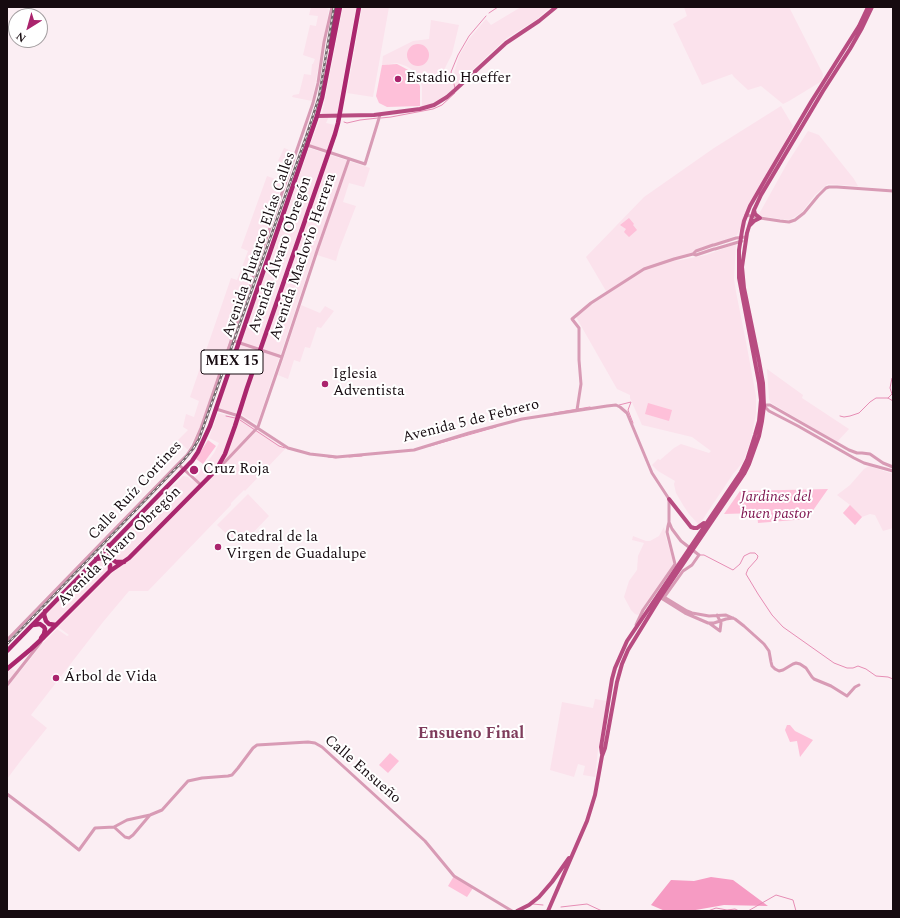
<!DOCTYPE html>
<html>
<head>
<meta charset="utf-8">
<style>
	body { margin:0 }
	#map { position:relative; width:900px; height:918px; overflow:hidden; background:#fbeef3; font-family:Spectral,serif }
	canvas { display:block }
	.frame { position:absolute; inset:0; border:8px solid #160b10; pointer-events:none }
	.north { position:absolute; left:8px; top:8px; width:40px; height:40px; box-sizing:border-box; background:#fff; border:1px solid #a29d9f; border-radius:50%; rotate:217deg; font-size:11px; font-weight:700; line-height:16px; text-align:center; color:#160b10 }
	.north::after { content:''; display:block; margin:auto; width:14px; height:18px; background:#aa246d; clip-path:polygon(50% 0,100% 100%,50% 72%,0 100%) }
</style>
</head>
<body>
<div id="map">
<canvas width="900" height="918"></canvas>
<div class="frame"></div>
<div class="north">N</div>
</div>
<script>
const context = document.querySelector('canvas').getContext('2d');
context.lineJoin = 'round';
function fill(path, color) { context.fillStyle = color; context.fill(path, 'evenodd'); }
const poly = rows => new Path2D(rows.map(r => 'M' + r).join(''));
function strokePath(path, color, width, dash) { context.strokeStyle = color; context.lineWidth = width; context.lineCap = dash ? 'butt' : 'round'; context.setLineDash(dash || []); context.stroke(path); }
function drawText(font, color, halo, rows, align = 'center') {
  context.font = font + ' Spectral,serif'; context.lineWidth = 4; context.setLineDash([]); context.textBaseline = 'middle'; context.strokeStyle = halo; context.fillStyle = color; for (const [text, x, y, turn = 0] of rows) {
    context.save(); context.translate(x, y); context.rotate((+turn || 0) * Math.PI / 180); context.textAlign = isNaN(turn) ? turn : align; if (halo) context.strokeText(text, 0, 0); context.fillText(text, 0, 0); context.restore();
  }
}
fill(poly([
	[311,7,322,7,329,9,324,38,312,101,292,97,293,95,299,94,304,74,311,75,312,64,313,64,315,59,303,55,310,25,316,26,318,16,309,15],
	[343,7,356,8,337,114,330,114,326,123,335,125,328,150,310,145,322,114],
	[362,7,389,7,373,97,347,93],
	[521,7,553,7,546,11,536,20,507,38,484,59,450,92,440,99,428,106,422,106,422,87,420,79,414,71,406,66,397,63,382,65,383,56,413,41,429,39,431,20,459,25,452,54,444,70,449,78,454,73,459,56,469,39,486,19,491,25],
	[684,7,789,7,823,74,822,81,789,101,783,104,761,86,748,90,734,77,732,74,702,85,673,24,687,16],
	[781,106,793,126,737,235,676,261,706,255,736,244,734,279,736,292,747,347,756,396,756,413,751,440,743,462,733,474,699,525,689,514,683,505,676,493,674,484,675,481,658,471,652,465,658,459,660,460,674,448,681,444,709,453,711,451,692,437,642,425,630,398,630,395,617,389,576,317,591,305,623,284,606,291,586,257,644,197,714,148],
	[808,131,819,135,854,179,858,186,828,184,815,195,802,212,790,220,780,219,760,216,759,214,788,162],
	[284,148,294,152,283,182,200,427,188,450,178,440,188,430,183,427,186,414,194,417,199,401,190,397,231,278,237,280,248,251,241,248,267,176,278,180,284,163,278,161],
	[309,148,370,168,364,187,349,183,343,202,356,206,339,250,336,261,314,254,257,424,242,415,218,408],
	[301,305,320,313,325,306,334,311,321,328,317,327,310,348,305,347,300,362,294,360,288,379,278,375],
	[767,369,803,395,802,398,849,429,837,442,771,403,769,399],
	[218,413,240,418,285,449,245,491,244,490,231,503,231,505,148,591,129,591,103,622,31,715,47,728,22,759,7,779,7,671,12,669,19,673,43,643,57,629,67,636,69,635,54,624,49,624,45,615,183,476,188,477,192,481,205,465,214,453,219,443,209,438],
	[869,466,893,474,893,528,883,531,875,515,870,514,862,517,855,525,843,513,850,505,837,495,850,485,864,469],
	[248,494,269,516,248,538,242,532,233,540,217,525],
	[664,527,666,538,674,563,650,597,640,613,638,615,635,614,631,610,624,597,629,581,637,570,638,556,644,543,632,540,633,536,646,541,650,541,659,536],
	[595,699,607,701,598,750,595,777,583,775,585,766,578,764,574,777,550,770,562,702,593,708]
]), '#fbe2ec');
fill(poly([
	'407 55a11 11 0 1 1 22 0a11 11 0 1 1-22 0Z',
	[397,64,412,72,420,86,420,106,387,107,379,103,376,96,382,65],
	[629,218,634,224,633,225,637,230,629,237,624,232,626,229,620,225],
	[648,403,672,410,669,421,645,414],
	[208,440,216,446,203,464,196,459],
	[828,489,807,519,758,523,757,513,724,514,740,491],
	[850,505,862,517,855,525,843,513],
	[787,725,790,725,795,731,813,740,800,757,797,741,790,742,785,730],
	[390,753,399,761,388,773,379,765],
	[454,876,473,888,467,897,448,886]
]), '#fec0d9');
fill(poly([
	[711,877,733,880,768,906,724,905,690,911,665,911,651,905,671,880,694,881]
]), '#f69bc3');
strokePath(poly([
	[489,13,498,7],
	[455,88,451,72,458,55,469,36,486,16],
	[381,118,391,117,433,109,442,105,455,93],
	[344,122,347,123,360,120,378,118],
	[888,398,892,394,890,388,892,378,893,378],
	[619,405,631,402,628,410,633,423],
	[554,413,590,407],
	[226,416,235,418],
	[840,416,844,417,850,416,859,413,870,402,876,398,888,398,893,401],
	[240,420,279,446,285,448],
	[430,446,496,427],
	[328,457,336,458],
	[349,457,362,456],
	[700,555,704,555,733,570,740,564,744,556,750,553,755,553,758,556,757,559,748,569,746,574,758,594,772,615,783,627,834,663,847,668,853,668,858,666,866,669,876,676,888,677,893,679],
	[533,904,543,905],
	[561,907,587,904,602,911],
	[708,911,716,908,727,910,735,909,739,911],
	[748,911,776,895,793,900,796,911]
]), '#e68db4', 1);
strokePath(poly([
	[307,145,365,164,380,115],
	[746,215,760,218,780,221,789,222,795,220,804,213,818,196,826,188,829,187,837,187,893,191],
	[714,245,736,238,746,237],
	[715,249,742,241],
	[693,254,696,251,713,245],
	[231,340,282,357],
	[764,406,767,405,770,405,849,450,857,453,862,453,870,454,883,463,893,467],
	[764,406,769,411,798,426,854,458,864,463,893,471],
	[216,409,239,416,288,448,310,454,337,457,414,450,469,433,522,419,607,406,616,405,620,407,627,413,652,473,669,499,669,522,672,529,681,541,699,555,692,565,683,571,663,599],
	[577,410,581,384,579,360,579,328,572,319,591,303,644,269,674,259,693,254,696,255,714,249],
	[178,464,201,485],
	[222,465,258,427,282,357,317,251,349,159],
	[664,597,687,611,692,613,709,616,726,615,735,619,744,626,764,644,769,651,771,662,772,666,775,669,779,671,783,670,793,664,796,663,800,664,806,668,812,677,814,679,831,686,847,696,855,687,859,685],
	[661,598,685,613,708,623,714,623,726,619,733,618],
	[709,623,720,631,721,623,717,615],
	[636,625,643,610,675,564,667,532,668,526,669,522],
	[7,640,178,464,187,455,193,446,201,428,313,103,318,83,324,42,332,7],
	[7,685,41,642],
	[7,794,48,825,79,850,95,828,114,827,127,820,150,815,162,810,188,781,202,778,228,776,232,775,238,768,253,748,257,745,308,742,315,743,322,747,425,841,454,876,512,911],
	[114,827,125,837,129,838,133,835,150,815]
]), '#d89bb5', 3);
strokePath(poly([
	[317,116,374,115,420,109,434,105,447,97,455,90,506,43,539,21,556,7],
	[750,225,754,221,760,218,755,214,754,210],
	[669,499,691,527,694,528,697,528,704,523],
	[602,754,601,747,612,679,615,668,627,641,741,472,747,460,755,435,759,421,760,411,761,400,759,383,739,278,739,250,742,231,744,221,750,206,765,180,811,102,859,26,868,7],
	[517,911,529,905,539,897,552,882,569,858],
	[548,911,587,821,595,795,602,756,605,748,617,682,622,664,628,650,660,598,744,474,749,464,759,436,762,421,764,406,763,383,759,361,744,288,742,267,747,233,754,210,761,195,823,91,850,49,862,28,872,7]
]), '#b84c81', 4);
strokePath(poly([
	[330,47,336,7],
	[109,545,109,552,110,558,116,562,124,562],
	[96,559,102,558,106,559,110,565,110,571],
	[45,611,44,615,46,621,49,624,56,625],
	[33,625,40,624,44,627,45,629,44,634,41,638],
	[7,651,192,461,198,452,210,426,317,116,322,98,340,7],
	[7,669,31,649,44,637,110,571,129,558,217,469,220,463,225,454,235,426,247,388,335,134,338,123,359,7]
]), '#aa276e', 4.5);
const rail = poly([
	[7,644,183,461,193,449,199,439,306,137,319,97,334,7]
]);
strokePath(rail, '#75696e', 2.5);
strokePath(rail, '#fff', 1, [3]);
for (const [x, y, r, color] of [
	[398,79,4,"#aa246d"],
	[325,384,4,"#aa246d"],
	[194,470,5,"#aa246d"],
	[218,547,4,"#aa246d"],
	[56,678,4,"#aa246d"]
]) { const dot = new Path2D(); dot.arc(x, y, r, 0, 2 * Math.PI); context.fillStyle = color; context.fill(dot); strokePath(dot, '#fff', 1.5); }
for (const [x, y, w] of [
	[232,362,62]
]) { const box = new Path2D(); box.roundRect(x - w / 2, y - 12, w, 24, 3); context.fillStyle = '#fff'; context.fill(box); strokePath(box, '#160b10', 1); }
drawText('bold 14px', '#160b10', null, [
	["MEX 15",232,362]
]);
drawText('15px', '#160b10', '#fff', [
	["Estadio Hoeffer",406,79],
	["Iglesia",333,375],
	["Adventista",333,392],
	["Cruz Roja",203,470],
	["Catedral de la",226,538],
	["Virgen de Guadalupe",226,555],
	["Árbol de Vida",64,678]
], 'left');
drawText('15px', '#160b10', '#fff', [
	["Avenida Plutarco Elías Calles",260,245,-71],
	["Avenida Álvaro Obregón",281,255,-71],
	["Avenida Maclovio Herrera",304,257,-71],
	["Avenida 5 de Febrero",471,422,-14],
	["Calle Ruíz Cortines",136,491,-47],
	["Avenida Álvaro Obregón",120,547,-44],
	["Calle Ensueño",362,770,41]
]);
drawText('italic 15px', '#801852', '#fff', [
	["Jardines del",776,498],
	["buen pastor",776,515]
]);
drawText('bold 16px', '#7f3c5c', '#fff', [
	["Ensueno Final",471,735]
]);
</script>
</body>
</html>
